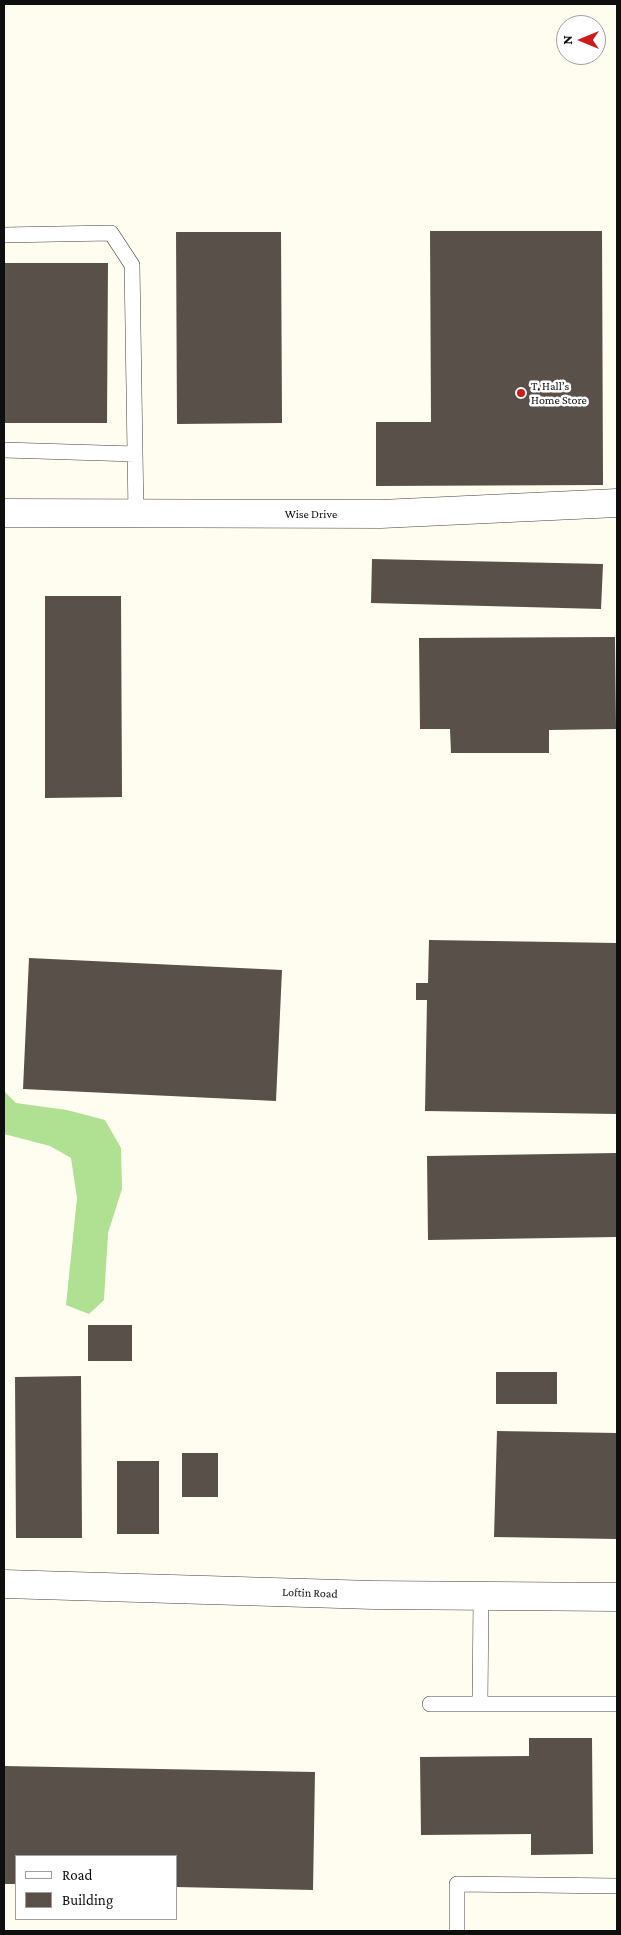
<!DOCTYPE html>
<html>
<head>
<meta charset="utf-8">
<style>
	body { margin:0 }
	#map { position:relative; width:621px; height:1935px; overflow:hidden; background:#fffdef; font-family:"Crimson Pro",serif }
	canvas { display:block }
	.frame { position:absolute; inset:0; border:5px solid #0e0e0e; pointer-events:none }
	.legend { position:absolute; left:15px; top:1855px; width:162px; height:65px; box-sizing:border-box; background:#fff; border:1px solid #9f9f9f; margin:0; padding:6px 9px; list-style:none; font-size:15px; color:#0e0e0e }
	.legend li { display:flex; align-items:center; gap:10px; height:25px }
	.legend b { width:25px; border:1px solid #9f9f9f }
	.north { position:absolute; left:556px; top:15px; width:50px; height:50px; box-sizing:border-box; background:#fff; border:1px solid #9f9f9f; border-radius:50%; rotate:270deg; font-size:14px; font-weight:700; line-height:20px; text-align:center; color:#0e0e0e }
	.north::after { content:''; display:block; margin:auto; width:18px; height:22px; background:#cc1b18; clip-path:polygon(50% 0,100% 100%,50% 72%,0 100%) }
</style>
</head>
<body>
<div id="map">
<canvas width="621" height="1935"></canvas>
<div class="frame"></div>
<ul class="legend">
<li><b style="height:6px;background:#fff"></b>Road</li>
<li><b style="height:14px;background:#585049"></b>Building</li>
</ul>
<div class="north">N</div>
</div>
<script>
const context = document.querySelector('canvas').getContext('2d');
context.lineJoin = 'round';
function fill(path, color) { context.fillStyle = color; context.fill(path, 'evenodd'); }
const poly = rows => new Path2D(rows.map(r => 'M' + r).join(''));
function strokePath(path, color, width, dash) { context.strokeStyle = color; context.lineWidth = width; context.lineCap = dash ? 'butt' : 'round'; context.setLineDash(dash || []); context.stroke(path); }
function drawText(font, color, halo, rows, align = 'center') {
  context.font = font + ' "Crimson Pro",serif'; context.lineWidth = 5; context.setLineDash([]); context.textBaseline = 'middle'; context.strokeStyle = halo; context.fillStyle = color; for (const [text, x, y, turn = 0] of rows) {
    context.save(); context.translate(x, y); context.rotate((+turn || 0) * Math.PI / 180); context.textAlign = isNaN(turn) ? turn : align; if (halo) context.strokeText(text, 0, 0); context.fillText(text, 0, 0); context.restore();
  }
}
fill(poly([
	[4,1091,16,1103,67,1110,105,1120,121,1148,122,1189,108,1233,104,1300,89,1314,66,1305,77,1198,71,1158,50,1146,4,1134]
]), '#b0e092');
fill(poly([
	[430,231,602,231,603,485,376,486,376,422,431,422],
	[176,232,281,232,282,423,177,424],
	[4,263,108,263,107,423,4,423],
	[372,559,603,564,601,609,371,603],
	[45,596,121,596,122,797,45,798],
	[615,637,616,729,549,730,549,753,451,753,450,729,420,729,419,638],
	[429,940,617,943,617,1114,425,1111,427,1000,416,1000,416,983,428,983],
	[29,958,282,970,276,1101,23,1089],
	[617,1153,617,1237,428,1240,427,1156],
	[88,1325,132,1325,132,1361,88,1361],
	[496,1372,557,1372,557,1404,496,1404],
	[81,1376,82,1538,16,1538,15,1377],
	[497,1431,617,1433,617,1539,494,1537],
	[182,1453,218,1453,218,1497,182,1497],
	[117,1461,159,1461,159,1534,117,1534],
	[529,1738,592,1738,593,1854,531,1855,531,1834,421,1835,420,1757,529,1756],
	[4,1766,315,1772,313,1890,176,1887,176,1856,16,1856,16,1884,4,1884]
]), '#585049');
const service = poly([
	[4,235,111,233,132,265,136,514],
	[4,450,135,454],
	[430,1704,617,1704],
	[480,1704,481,1596],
	[457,1931,457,1884,617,1886]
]);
const minor = poly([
	[4,513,381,514,617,503],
	[4,1584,373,1595,617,1597]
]);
strokePath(service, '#414141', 16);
strokePath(minor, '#414141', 29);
strokePath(service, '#fff', 15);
strokePath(minor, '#fff', 28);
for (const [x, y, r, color] of [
	[521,393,5,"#cc1b18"]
]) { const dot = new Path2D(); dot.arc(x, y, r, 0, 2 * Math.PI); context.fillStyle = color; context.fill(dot); strokePath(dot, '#fff', 2); }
drawText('12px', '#0e0e0e', '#fff', [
	["T. Hall’s",531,386],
	["Home Store",531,400]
], 'left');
drawText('12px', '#0e0e0e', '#fff', [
	["Wise Drive",311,514],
	["Loftin Road",310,1593,2]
]);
</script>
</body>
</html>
